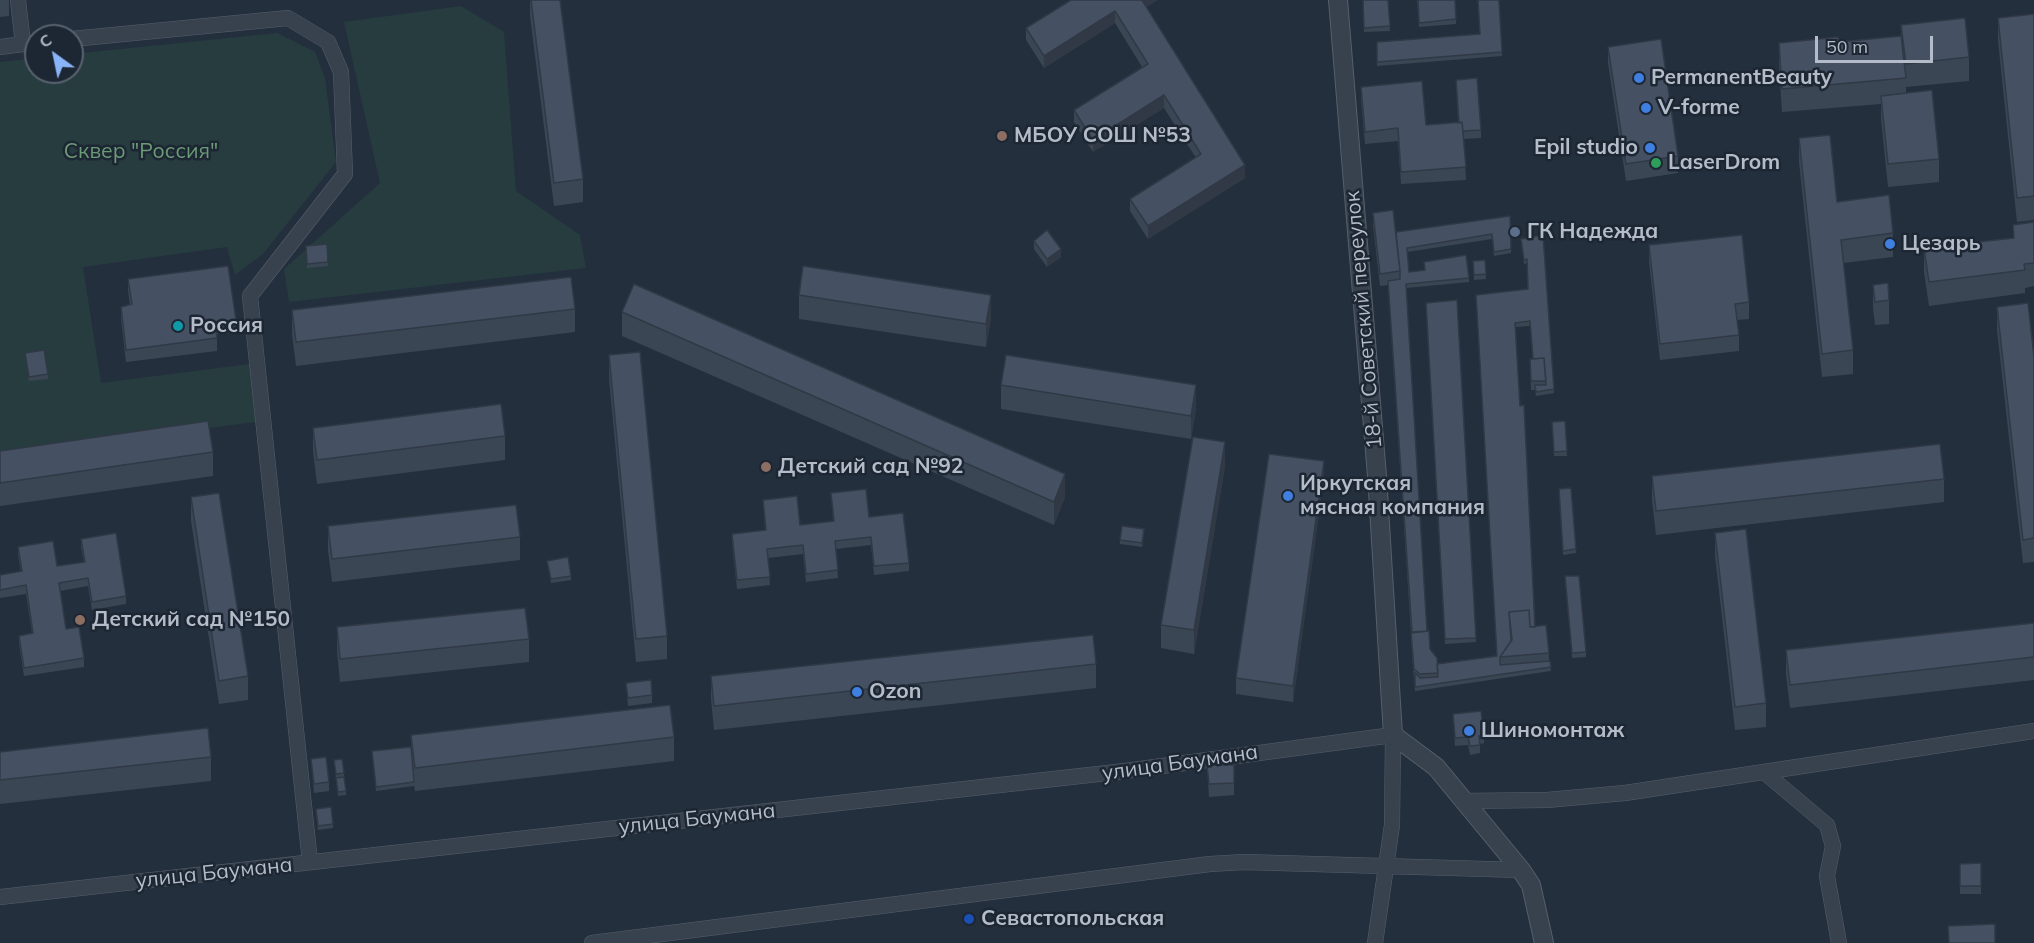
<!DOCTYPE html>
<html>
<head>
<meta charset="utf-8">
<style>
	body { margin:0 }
	#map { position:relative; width:2034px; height:943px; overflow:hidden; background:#242f3e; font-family:Mulish,sans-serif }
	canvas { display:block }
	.north { position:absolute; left:24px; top:24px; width:60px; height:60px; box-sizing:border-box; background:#1d2633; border:2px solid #59626f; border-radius:50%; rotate:327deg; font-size:16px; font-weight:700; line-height:24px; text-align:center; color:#b4bcc9 }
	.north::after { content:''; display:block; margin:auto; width:21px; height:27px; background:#8ab4f8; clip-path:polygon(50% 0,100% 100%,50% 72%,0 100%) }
	.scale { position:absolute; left:1815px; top:36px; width:118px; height:27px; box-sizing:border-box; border:3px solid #b4bcc9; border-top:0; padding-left:8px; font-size:18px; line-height:21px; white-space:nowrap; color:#b4bcc9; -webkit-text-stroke:4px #1d2633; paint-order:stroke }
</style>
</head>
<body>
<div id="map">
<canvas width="2034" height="943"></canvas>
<div class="north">С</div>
<div class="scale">50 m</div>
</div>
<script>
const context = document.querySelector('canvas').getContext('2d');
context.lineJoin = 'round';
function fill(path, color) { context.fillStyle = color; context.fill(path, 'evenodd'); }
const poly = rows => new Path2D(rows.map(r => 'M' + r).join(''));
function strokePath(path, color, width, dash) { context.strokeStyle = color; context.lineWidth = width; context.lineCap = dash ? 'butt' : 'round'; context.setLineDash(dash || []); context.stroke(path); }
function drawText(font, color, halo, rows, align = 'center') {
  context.font = font + ' Mulish,sans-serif'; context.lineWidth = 5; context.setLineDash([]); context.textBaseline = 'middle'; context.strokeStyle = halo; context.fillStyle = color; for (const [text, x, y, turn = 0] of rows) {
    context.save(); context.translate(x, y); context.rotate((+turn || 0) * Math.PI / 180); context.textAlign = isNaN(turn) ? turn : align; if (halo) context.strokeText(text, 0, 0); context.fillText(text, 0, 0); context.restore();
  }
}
fill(poly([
	[461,6,504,32,516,191,580,235,586,268,289,302,284,269,380,183,344,22],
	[277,33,315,52,325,78,336,162,263,254,235,275,227,247,83,267,101,383,257,363,263,421,0,455,0,62,36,58,36,72,72,72,72,54]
]), '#263c3f');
const minor = poly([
	[18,0,23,44,36,43],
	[72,39,288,18,328,42,341,72,345,174,250,296,310,862],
	[0,47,23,44],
	[1764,772,1827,825,1833,846,1827,876,1839,943],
	[1462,801,1547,800,1625,793,2034,731],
	[0,897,1125,771,1393,735,1392,825,1375,943],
	[592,943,1210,864,1244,862,1521,870]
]);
const tertiary = poly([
	[1338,0,1377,476,1393,735,1436,767,1521,870,1531,885,1544,943]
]);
strokePath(minor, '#565f6c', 16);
strokePath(tertiary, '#565f6c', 20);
strokePath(minor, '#38414e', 15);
strokePath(tertiary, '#38414e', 18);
fill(poly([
	[0,0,9,0,9,16,0,17],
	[530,0,560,0,583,179,583,202,554,206,530,16],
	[1071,0,1146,7,1245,178,1148,239,1130,211,1130,199,1196,158,1164,108,1093,152,1074,122,1074,110,1142,67,1115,23,1044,68,1026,40,1026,28],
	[1363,0,1388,0,1390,31,1364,32],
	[1417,0,1455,0,1456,24,1419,27],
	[1499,0,1502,56,1377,66,1377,42,1480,34],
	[2034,14,2034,220,2017,222,1998,41,1998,18],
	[1901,25,1969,57,1969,81,1906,87,1906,93,1939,159,1939,182,1888,187,1881,119,1881,104,1782,112,1779,67,1779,43,1839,42,1901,36],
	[1608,47,1678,156,1678,173,1626,181,1608,63],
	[1456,80,1481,130,1481,138,1464,139,1466,180,1401,184,1398,141,1365,144,1361,99,1361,87,1426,125,1458,123],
	[1799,138,1837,202,1893,233,1893,257,1843,263,1853,350,1853,374,1822,377,1799,162],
	[1373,213,1396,232,1510,216,1511,253,1494,256,1492,239,1407,252,1409,272,1469,278,1469,282,1406,288,1427,631,1430,649,1437,664,1497,656,1476,295,1528,289,1527,263,1524,264,1521,239,1543,235,1554,393,1536,396,1535,390,1531,390,1530,359,1533,359,1530,326,1515,327,1535,627,1549,653,1549,661,1550,661,1551,671,1415,691,1411,641,1411,633,1388,285,1380,286,1373,225],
	[2034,222,2034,286,2025,288,2025,293,1929,306,1924,272,1924,248,2013,238,2013,225],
	[1034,241,1061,257,1047,267,1034,249],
	[1649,245,1749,302,1749,319,1737,320,1739,335,1739,351,1660,360,1649,262],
	[306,250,328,262,328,266,307,268],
	[1485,260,1486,279,1474,280,1473,261],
	[128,279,236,320,236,333,217,334,217,351,126,362,121,319,121,307,130,305,128,291],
	[1873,285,1889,300,1889,324,1875,325,1873,308],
	[799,295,991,318,986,347,799,319],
	[1457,300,1476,642,1445,644,1426,303],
	[1997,307,2034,357,2034,562,2023,563,1997,330],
	[575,309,575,332,296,366,292,334,292,310],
	[622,312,1065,497,1054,525,622,336],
	[25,353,48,374,48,379,29,381],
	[609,355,667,636,667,659,636,662,609,379],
	[1001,385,1196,409,1191,439,1001,409],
	[1565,421,1567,456,1554,456,1552,422],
	[313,428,505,436,505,460,317,484,313,451],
	[0,451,213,452,213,476,0,506],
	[1225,466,1194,654,1161,648,1161,625],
	[1652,476,1944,479,1944,502,1656,535,1652,500],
	[1324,477,1293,702,1236,694,1236,678],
	[1571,488,1576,553,1563,555,1559,489],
	[831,493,869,517,909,563,909,571,874,575,871,545,836,549,838,578,806,582,803,554,768,558,770,585,737,589,732,543,732,534,765,530,763,500,800,525,833,521],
	[191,497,248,676,248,700,219,704,191,521],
	[328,526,520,537,520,560,332,582,328,550],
	[1144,533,1142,547,1120,544,1120,540],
	[1715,533,1766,703,1766,727,1735,730,1715,556],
	[81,539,126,596,126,604,92,610,88,586,60,591,66,629,84,658,84,667,24,676,19,644,19,636,32,633,26,594,0,598,0,575,21,572,18,555,18,547,57,566,84,562,81,547],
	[547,561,571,576,571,580,551,583],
	[1565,580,1586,652,1586,657,1572,658],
	[2034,623,2034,680,1790,708,1786,674,1786,650],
	[337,627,529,639,529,662,340,682,337,651],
	[1096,664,1096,688,714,730,711,699,711,676],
	[626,683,652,695,652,703,628,706],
	[1453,714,1484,735,1484,743,1480,744,1480,753,1470,755,1468,745,1455,746],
	[411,735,674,737,674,761,415,791,414,785,414,786,376,791,372,751,411,753],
	[0,752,211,757,211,781,0,804],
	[311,759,329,782,329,791,314,793],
	[334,760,344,773,344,777,336,778],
	[1207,765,1234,765,1234,795,1209,797],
	[336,778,346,791,346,795,338,796],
	[316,809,333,824,333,828,318,830],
	[1981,863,1981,894,1960,894,1960,864]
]), '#3b4654');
fill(poly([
	[1141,0,1158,0,1141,11],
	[1115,11,1115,23,1044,68,1044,56],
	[1164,95,1164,108,1093,152,1093,140],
	[1245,165,1245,178,1148,239,1148,226],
	[1061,249,1061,257,1047,267,1047,259],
	[991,295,991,318,986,347,986,324],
	[1196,385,1196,409,1191,439,1191,416],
	[1225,442,1225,466,1194,654,1194,630],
	[1324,461,1324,477,1293,702,1293,686],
	[1065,474,1065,497,1054,525,1054,502]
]), '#303945');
const building = poly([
	[531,0,560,0,583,179,554,183,531,0],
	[1071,0,1142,0,1245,165,1148,226,1130,199,1201,154,1164,95,1093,140,1074,110,1148,64,1115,11,1044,56,1026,28,1071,0],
	[1363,0,1388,0,1390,26,1364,28,1363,0],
	[1418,0,1455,0,1456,19,1419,23,1418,0],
	[1478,0,1499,0,1502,52,1377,62,1377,42,1480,34,1478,0],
	[2034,14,2034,196,2017,198,1998,18,2034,14],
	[1965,18,1969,57,1906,64,1901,25,1965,18],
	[1901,36,1906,78,1782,89,1779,43,1838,37,1839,42,1901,36],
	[1661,39,1678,156,1626,164,1608,47,1661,39],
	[1477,78,1481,130,1463,131,1462,122,1459,123,1456,80,1477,78],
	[1422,81,1426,125,1462,122,1466,167,1401,172,1398,128,1365,132,1361,87,1422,81],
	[1932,90,1939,159,1888,164,1881,96,1932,90],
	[1830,135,1837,202,1889,195,1893,233,1841,240,1853,350,1822,354,1799,138,1830,135],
	[1393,210,1400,271,1380,274,1373,213,1393,210],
	[1510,216,1511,249,1494,252,1492,234,1407,248,1409,272,1425,270,1424,262,1466,255,1469,278,1406,284,1427,631,1412,632,1388,281,1400,279,1400,271,1396,232,1510,216],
	[2034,222,2034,263,2024,264,2025,270,1929,282,1924,248,2014,238,2013,225,2034,222],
	[1047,230,1061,249,1047,259,1034,241,1047,230],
	[1543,235,1554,389,1536,392,1535,385,1546,385,1544,358,1533,359,1530,321,1515,323,1520,406,1524,405,1535,627,1530,627,1529,610,1509,612,1511,641,1500,657,1500,665,1550,661,1551,667,1415,687,1415,673,1420,678,1438,677,1437,664,1497,656,1476,295,1528,289,1527,259,1524,260,1521,239,1543,235],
	[1742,235,1749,302,1735,304,1739,335,1660,344,1649,245,1742,235],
	[327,244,328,262,307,264,306,246,327,244],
	[1485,260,1486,274,1474,275,1473,261,1485,260],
	[228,266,236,320,215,322,217,338,126,350,121,307,132,304,128,279,228,266],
	[803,266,991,295,986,324,799,295,803,266],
	[571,277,575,309,296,342,292,310,571,277],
	[1888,283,1889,300,1875,302,1873,285,1888,283],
	[634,284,1065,474,1054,502,622,312,634,284],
	[1457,300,1476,638,1445,639,1426,303,1457,300],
	[2028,303,2034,357,2034,538,2023,540,1997,307,2028,303],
	[44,350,48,374,29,377,25,353,44,350],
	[640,352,667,636,636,639,609,355,640,352],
	[1006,355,1196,385,1191,416,1001,385,1006,355],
	[1544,358,1546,381,1531,381,1530,359,1544,358],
	[501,404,505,436,317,460,313,428,501,404],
	[208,421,213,452,0,483,0,451,208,421],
	[1565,421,1567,451,1554,452,1552,422,1565,421],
	[1193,437,1225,442,1194,630,1161,625,1193,437],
	[1940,444,1944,479,1656,511,1652,476,1940,444],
	[1269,454,1324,461,1293,686,1236,678,1269,454],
	[1571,488,1576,549,1563,551,1559,489,1571,488],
	[866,489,869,517,903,513,909,563,874,566,871,537,835,541,838,570,806,574,803,545,767,549,770,577,737,580,732,534,766,530,763,500,797,496,800,525,834,521,831,493,866,489],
	[219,493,248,676,219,681,191,497,219,493],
	[516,505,520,537,332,559,328,526,516,505],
	[1122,526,1144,529,1142,543,1120,540,1122,526],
	[1746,529,1766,703,1735,707,1715,533,1746,529],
	[116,533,126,596,92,602,88,578,59,583,66,629,79,627,84,658,24,668,19,636,33,633,26,585,0,590,0,575,22,571,18,547,53,541,57,566,85,562,81,539,116,533],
	[568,557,571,576,551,579,547,561,568,557],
	[1565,576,1579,576,1586,652,1572,653,1565,576],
	[525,608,529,639,340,659,337,627,525,608],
	[1529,610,1530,627,1546,625,1549,653,1500,657,1512,640,1509,612,1529,610],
	[2034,623,2034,657,1790,685,1786,650,2034,623],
	[1429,631,1430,649,1437,658,1438,673,1420,674,1414,669,1411,633,1429,631],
	[1093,635,1096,664,714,706,711,676,1093,635],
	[651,680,652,695,628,698,626,683,651,680],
	[670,705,674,737,415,768,411,735,670,705],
	[1481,711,1484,735,1479,736,1480,745,1470,746,1468,737,1455,738,1453,714,1481,711],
	[208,728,211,757,0,780,0,752,208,728],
	[411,747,414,782,376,787,372,751,411,747],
	[326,757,329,782,314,784,311,759,326,757],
	[342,759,344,773,336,774,334,760,342,759],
	[1207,765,1234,765,1234,783,1209,784,1207,765],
	[344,777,346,791,338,792,336,778,344,777],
	[331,807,333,824,318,826,316,809,331,807],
	[1981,863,1981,886,1960,886,1960,864,1981,863],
	[1995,924,1995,943,1949,943,1948,926,1995,924]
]);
fill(building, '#455162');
strokePath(building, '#303945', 1.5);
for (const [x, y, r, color] of [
	[1639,78,6,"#3f7fe0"],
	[1646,108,6,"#3f7fe0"],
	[1002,136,6,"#8d6e63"],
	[1650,148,6,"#3f7fe0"],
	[1656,163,6,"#2e9e5b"],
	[1515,232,6,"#5c6f8a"],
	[1890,244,6,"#3f7fe0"],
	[178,326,6,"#0f9aa8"],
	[766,467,6,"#8d6e63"],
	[1288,496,6,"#3f7fe0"],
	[80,620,6,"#8d6e63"],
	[857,692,6,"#3f7fe0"],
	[1469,731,6,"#3f7fe0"],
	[969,919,6,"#1a4fb4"]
]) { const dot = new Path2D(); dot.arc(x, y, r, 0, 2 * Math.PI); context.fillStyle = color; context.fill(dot); strokePath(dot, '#1d2633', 2); }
drawText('bold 21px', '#b4bcc9', '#1d2633', [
	["PermanentBeauty",1651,78],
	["V-forme",1658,108],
	["МБОУ СОШ №53",1014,136],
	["Epil studio",1638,148,"right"],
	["LaseгDrom",1668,163],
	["ГК Надежда",1527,232],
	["Цезарь",1902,244],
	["Россия",190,326],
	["Детский сад №92",778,467],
	["Иркутская",1300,484],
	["мясная компания",1300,508],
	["Детский сад №150",92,620],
	["Ozon",869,692],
	["Шиномонтаж",1481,731],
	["Севастопольская",981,919]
], 'left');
drawText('21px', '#6b9a76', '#1d2633', [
	["Сквер \"Россия\"",141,152]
]);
drawText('21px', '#b4bcc9', '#1d2633', [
	["18-й Советский переулок",1364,320,-95],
	["улица Баумана",1180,763,-8],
	["улица Баумана",697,819,-6],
	["улица Баумана",214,873,-6]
]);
</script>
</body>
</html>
